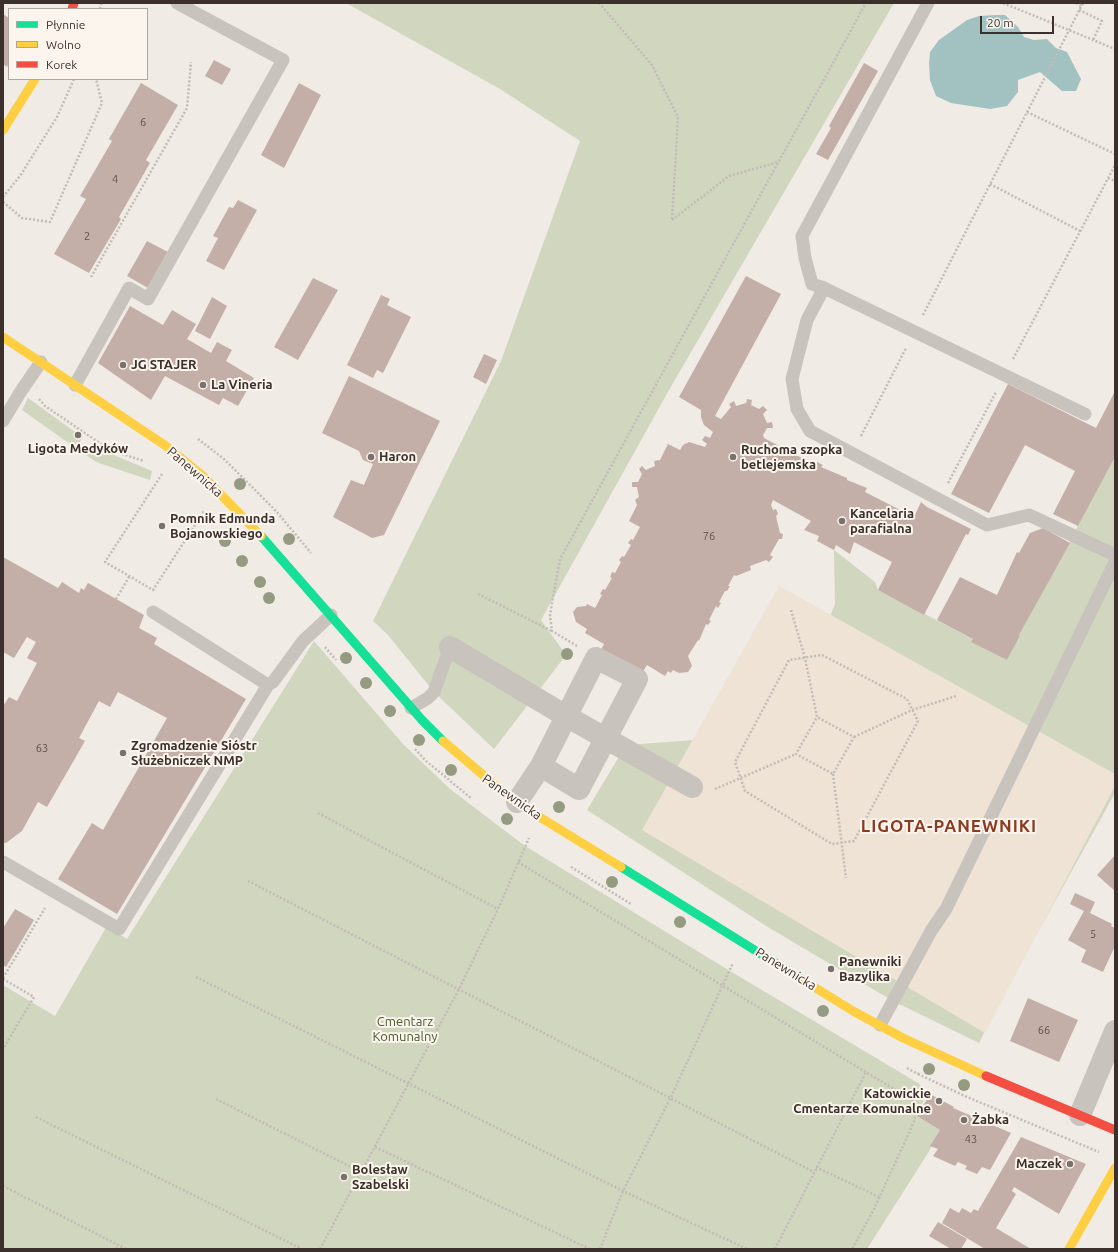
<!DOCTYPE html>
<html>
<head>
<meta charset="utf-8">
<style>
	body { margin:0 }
	#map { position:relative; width:1118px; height:1252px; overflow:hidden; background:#f0ebe5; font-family:Ubuntu,sans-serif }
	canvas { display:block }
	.frame { position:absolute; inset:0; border:4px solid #3b302b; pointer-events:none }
	.legend { position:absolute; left:8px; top:8px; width:140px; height:72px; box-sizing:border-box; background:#fbf5ee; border:1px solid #aea6a0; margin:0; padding:5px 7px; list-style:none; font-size:12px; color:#3b302b }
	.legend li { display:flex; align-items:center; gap:8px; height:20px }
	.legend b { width:20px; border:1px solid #aea6a0 }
	.scale { position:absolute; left:980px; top:16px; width:74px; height:18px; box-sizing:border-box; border:2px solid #3b302b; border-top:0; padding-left:5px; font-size:12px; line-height:14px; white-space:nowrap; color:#3b302b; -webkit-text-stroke:3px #fbf5ee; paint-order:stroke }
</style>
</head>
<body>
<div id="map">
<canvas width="1118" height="1252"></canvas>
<div class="frame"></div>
<ul class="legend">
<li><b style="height:5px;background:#16e098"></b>Płynnie</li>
<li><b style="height:5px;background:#ffcf43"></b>Wolno</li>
<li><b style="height:5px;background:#f24e42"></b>Korek</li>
</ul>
<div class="scale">20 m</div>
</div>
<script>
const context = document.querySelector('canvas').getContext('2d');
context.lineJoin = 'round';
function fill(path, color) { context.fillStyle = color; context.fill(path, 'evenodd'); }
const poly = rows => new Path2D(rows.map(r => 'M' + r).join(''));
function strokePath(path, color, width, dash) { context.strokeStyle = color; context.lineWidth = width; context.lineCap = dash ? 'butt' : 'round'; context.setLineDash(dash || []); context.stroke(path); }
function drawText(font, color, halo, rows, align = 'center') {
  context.font = font + ' Ubuntu,sans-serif'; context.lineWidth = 4; context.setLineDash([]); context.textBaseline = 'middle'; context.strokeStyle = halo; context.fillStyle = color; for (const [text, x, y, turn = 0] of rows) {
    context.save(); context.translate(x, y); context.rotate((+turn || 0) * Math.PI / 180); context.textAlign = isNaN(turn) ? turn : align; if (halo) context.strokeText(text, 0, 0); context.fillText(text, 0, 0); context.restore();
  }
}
fill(poly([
	[346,3,894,3,669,390,541,620,566,655,494,749,434,692,388,635,373,621,501,361,580,141,500,89],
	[28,398,82,437,79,444,99,456,104,451,152,471,150,480,96,462,60,437,22,410],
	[1115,457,1115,793,1013,977,979,1043,893,1001,771,929,587,810,626,745,694,740,823,634,835,604,834,550,875,582,878,590,973,639,972,642,1007,660,1020,636,1019,635],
	[314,641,403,744,450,789,525,846,730,971,918,1083,927,1092,917,1116,940,1130,928,1153,867,1249,3,1249,3,985,55,1016,107,926,127,939]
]), '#d1d6bf');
fill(poly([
	[779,586,1115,774,1115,786,985,1033,642,830]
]), '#eee3d5');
fill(poly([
	[996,15,1005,15,1018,27,1024,37,1034,40,1047,39,1056,48,1067,52,1081,79,1076,91,1062,91,1040,72,1018,80,1018,92,1007,106,990,109,951,103,936,96,930,80,929,64,930,52,939,40,967,20,979,16]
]), '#a1c2c1');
fill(poly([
	[3,14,9,18,9,63,7,67,3,64],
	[214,60,231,69,222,85,205,76],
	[864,63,878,71,828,160,816,154,831,128,829,126],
	[141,83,178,105,146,160,150,163,119,217,121,219,89,273,54,254,86,199,80,196,112,141,109,139],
	[299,83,321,95,284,168,261,155],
	[238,200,257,210,224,270,206,261,218,238,213,236,229,207,233,208],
	[147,241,168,252,148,288,127,276],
	[746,276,781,294,715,416,721,419,731,407,729,404,734,401,736,406,746,403,747,399,752,400,751,405,759,409,763,406,767,410,763,414,767,423,772,422,773,428,767,428,763,435,764,438,815,465,817,462,823,465,821,467,847,478,847,480,867,488,865,492,914,517,921,502,927,507,971,529,968,535,966,534,924,615,878,590,892,562,854,542,850,554,836,545,834,550,817,541,819,536,804,530,811,521,773,500,771,505,773,510,776,509,778,514,776,516,780,533,783,534,782,539,779,539,770,555,773,557,769,562,766,560,750,566,751,570,736,576,734,575,728,586,730,586,727,591,725,591,719,602,721,603,718,608,716,606,709,620,711,621,708,625,706,624,699,641,698,640,688,656,692,666,688,672,679,673,673,670,671,673,668,671,665,676,647,665,642,673,601,650,604,644,585,633,587,629,576,622,573,612,577,607,586,606,587,604,595,608,602,595,600,594,603,589,605,590,612,578,610,577,612,572,615,573,621,562,619,560,622,556,624,557,631,545,628,543,631,539,633,540,640,527,629,521,637,505,635,500,639,497,637,487,632,487,632,482,638,482,642,474,639,469,642,466,646,470,655,466,654,461,660,460,668,444,680,450,683,445,689,442,705,447,707,444,702,440,705,436,710,438,713,432,704,425,701,417,701,410,679,397],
	[313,278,338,290,298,360,274,347],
	[381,295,390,299,387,305,411,317,383,373,377,370,373,378,347,365],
	[212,297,227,306,210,339,195,331],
	[130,306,163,325,172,310,196,324,187,339,211,353,217,342,232,350,226,361,254,378,238,406,223,398,219,405,165,376,151,400,98,363],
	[484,354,497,360,486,384,473,377],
	[349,376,440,421,384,535,372,538,333,517,351,480,364,485,373,464,363,460,359,451,322,433],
	[1008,384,1096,428,1115,391,1115,457,1078,526,1053,514,1075,471,1025,445,989,513,951,494],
	[1043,528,1070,543,1019,635,1020,636,1007,660,971,642,973,639,937,620,960,577,997,595,1017,552,1019,553,1030,533],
	[3,557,58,588,62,582,79,593,81,588,84,590,88,583,144,615,139,628,157,638,154,644,246,699,117,914,58,879,92,823,103,830,167,718,118,692,110,707,99,701,79,738,85,741,47,807,38,802,22,831,6,843,3,843,3,706,9,697,17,701,37,663,27,658,36,642,27,637,14,658,3,652],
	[1115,855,1115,891,1097,875],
	[1075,893,1095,902,1090,913,1112,924,1111,926,1115,928,1115,946,1103,972,1081,962,1086,950,1068,940,1084,911,1070,904],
	[15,909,34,920,6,967,3,965,3,928],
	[1028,998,1078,1020,1059,1062,1010,1041],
	[930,1094,954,1107,953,1108,1011,1133,990,1170,982,1167,977,1174,965,1169,967,1166,958,1162,955,1166,933,1156,938,1149,930,1146,940,1130,917,1116],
	[1021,1137,1086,1164,1059,1214,1014,1187,1012,1191,1016,1194,996,1228,1031,1249,985,1249,942,1223,950,1208,959,1213,962,1208,971,1213,974,1209,978,1211],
	[938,1222,967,1239,961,1249,951,1249,929,1236]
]), '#c3afa7');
strokePath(poly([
	[599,3,652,65,678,117,672,220],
	[1003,3,1115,49],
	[1076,3,1081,6],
	[100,9,101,3],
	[1079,10,1102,21,1093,40],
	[1027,112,1115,154],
	[1108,178,1115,181],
	[990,184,1080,231],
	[3,197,20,176,57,117,74,79],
	[3,202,22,218,50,222,102,103,96,79],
	[672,220,729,176,778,162],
	[91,277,187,108,191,62],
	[923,315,1083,3],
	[1013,359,1115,165],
	[39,399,45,406,110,450,144,461],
	[861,436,906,348],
	[198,439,224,459,276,511,311,553],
	[162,474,105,562,153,590,204,511],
	[948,483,996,392],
	[478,594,552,631],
	[116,599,129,577],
	[791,610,805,658,817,717,796,754,833,774,854,737,817,717],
	[577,646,552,631,550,616,552,603,560,559,866,3],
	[325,647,336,660],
	[822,655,907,699,918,721,854,841,832,844,745,791,735,762,789,660,822,655],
	[854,737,912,710,956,696],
	[415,749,426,761,471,798],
	[833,774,846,878],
	[715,789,796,754],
	[318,813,498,909],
	[518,862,917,1103,914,1122,873,1211,852,1249],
	[571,867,631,904],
	[248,881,814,1172],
	[196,977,623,1191,747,1249],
	[3,978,45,908],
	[3,979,34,997,3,1049],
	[907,1068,918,1074,919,1072],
	[918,1074,967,1097,1099,1152],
	[216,1099,361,1172],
	[36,1117,302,1249],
	[375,1147,590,1249],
	[816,1167,879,1197],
	[3,1186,126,1249],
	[116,1249,118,1245],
	[320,1249,459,989,498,909,529,838],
	[600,1249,623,1191,670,1099,733,963],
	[775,1249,866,1072]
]), '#c2bbb6', 2.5, [2, 2]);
strokePath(poly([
	[824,288,812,284,805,258,802,236,928,3],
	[75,385,129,288,148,299,283,60,177,3],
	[1085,414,824,288,807,320,792,379,797,409,810,431,987,525,1029,515,1115,555],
	[3,421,21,391,41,362],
	[153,612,268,685,273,682,303,641,331,615],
	[411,708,428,698,434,692,450,647],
	[3,862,119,929,268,685],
	[880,1025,931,931,946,909,1115,562]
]), '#c9c3be', 13);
strokePath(poly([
	[450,647,566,716,692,787],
	[596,658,637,679,579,789,541,766,596,658],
	[517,802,541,766],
	[1080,1115,1115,1031]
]), '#c9c3be', 22);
strokePath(poly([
	[261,536,422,720,443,741],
	[621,867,806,982]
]), '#16e098', 9);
strokePath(poly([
	[3,130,35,79],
	[3,337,166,446,203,476,261,536],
	[443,741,502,791,538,816,621,867],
	[806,982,853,1011,903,1038,986,1076],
	[1069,1249,1115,1168]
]), '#ffcf43', 9);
strokePath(poly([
	[72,9,74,3],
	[986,1076,1115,1130]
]), '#f24e42', 9);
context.fillStyle = '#959b80';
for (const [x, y] of [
	[240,484],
	[289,539],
	[225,541],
	[242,561],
	[260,582],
	[269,598],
	[567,654],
	[346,658],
	[366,683],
	[390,711],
	[419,740],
	[451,770],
	[559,807],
	[507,819],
	[612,882],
	[680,922],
	[823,1011],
	[929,1069],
	[964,1085]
]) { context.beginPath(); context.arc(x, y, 6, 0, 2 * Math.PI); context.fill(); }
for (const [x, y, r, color] of [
	[123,365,4,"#7a716c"],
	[203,385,4,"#7a716c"],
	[78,435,4,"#7a716c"],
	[371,457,4,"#7a716c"],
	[733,457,4,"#7a716c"],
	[842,521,4,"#7a716c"],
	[162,526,4,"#7a716c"],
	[123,753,4,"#7a716c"],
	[831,969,4,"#7a716c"],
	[939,1101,4,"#7a716c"],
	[964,1120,4,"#7a716c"],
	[1070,1164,4,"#7a716c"],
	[344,1177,4,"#7a716c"]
]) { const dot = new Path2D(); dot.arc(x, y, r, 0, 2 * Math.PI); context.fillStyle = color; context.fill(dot); strokePath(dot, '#fbf5ee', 1.5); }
drawText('11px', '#5d504a', null, [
	["6",143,122],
	["4",115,179],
	["2",87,236],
	["76",709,536],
	["63",42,748],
	["5",1093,934],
	["66",1044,1030],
	["43",971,1139]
]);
drawText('bold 13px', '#3b302b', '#fbf5ee', [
	["JG STAJER",131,365],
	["La Vineria",211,385],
	["Ligota Medyków",78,449,"center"],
	["Ruchoma szopka",741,450],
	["betlejemska",741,465],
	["Haron",379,457],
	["Kancelaria",850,514],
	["parafialna",850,529],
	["Pomnik Edmunda",170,519],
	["Bojanowskiego",170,534],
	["Zgromadzenie Sióstr",131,746],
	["Służebniczek NMP",131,761],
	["Panewniki",839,962],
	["Bazylika",839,977],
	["Katowickie",931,1094,"right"],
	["Cmentarze Komunalne",931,1109,"right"],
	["Żabka",972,1120],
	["Maczek",1062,1164,"right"],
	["Bolesław",352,1170],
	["Szabelski",352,1185]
], 'left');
drawText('13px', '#3b302b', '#fbf5ee', [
	["Panewnicka",195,472,41],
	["Panewnicka",512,797,35],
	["Panewnicka",786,969,32]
]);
drawText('13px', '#4a5a2e', '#fbf5ee', [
	["Cmentarz",405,1022],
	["Komunalny",405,1037]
]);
context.letterSpacing = '1px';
drawText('bold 17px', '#8c3b22', '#fbf5ee', [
	["LIGOTA-PANEWNIKI",949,826]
]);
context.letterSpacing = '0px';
</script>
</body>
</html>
